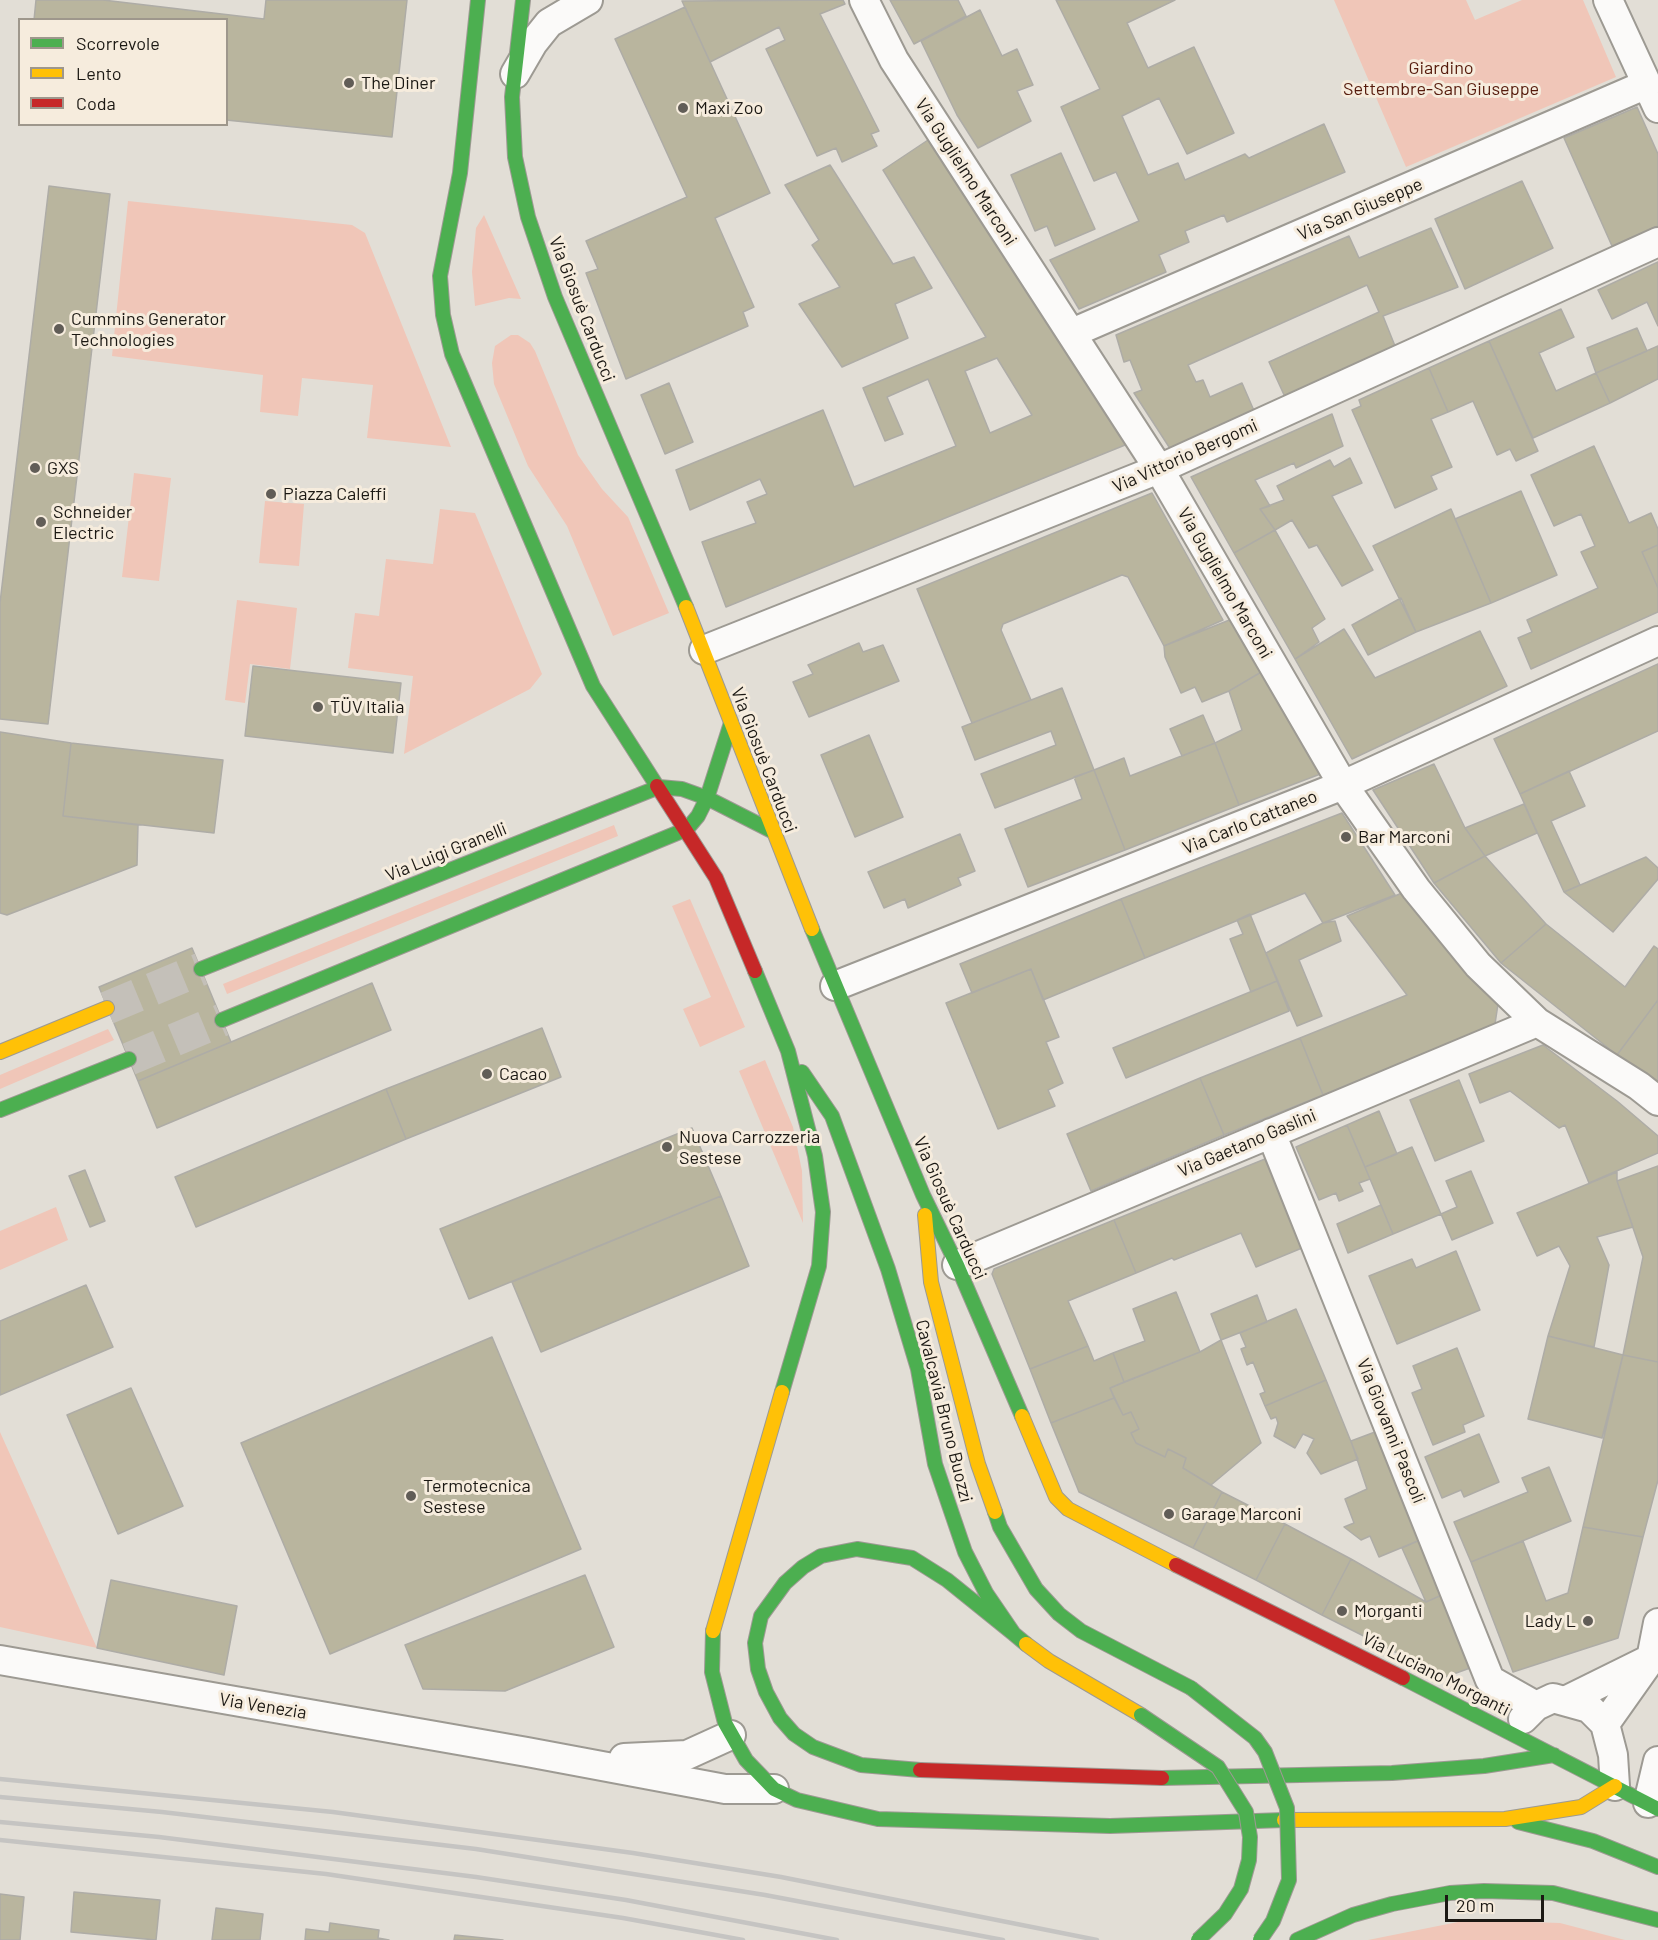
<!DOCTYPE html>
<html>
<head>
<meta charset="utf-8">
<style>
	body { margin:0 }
	#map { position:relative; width:1658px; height:1940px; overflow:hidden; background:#e2ded6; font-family:Barlow,sans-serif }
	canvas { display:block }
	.legend { position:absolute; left:18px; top:18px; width:210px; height:108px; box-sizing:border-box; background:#f6ecdd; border:2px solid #9e978c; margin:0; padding:8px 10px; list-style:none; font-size:18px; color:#1b1813 }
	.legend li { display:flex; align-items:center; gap:12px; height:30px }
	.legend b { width:30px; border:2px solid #9e978c }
	.scale { position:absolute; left:1445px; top:1895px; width:99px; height:27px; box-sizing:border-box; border:3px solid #1b1813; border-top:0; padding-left:8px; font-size:18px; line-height:21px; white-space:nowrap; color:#1b1813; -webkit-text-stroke:4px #f6ecdd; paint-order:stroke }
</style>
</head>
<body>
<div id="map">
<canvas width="1658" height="1940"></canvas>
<ul class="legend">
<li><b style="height:8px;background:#4caf50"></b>Scorrevole</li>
<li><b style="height:8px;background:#ffc107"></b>Lento</li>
<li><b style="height:8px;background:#c62828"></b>Coda</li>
</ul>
<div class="scale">20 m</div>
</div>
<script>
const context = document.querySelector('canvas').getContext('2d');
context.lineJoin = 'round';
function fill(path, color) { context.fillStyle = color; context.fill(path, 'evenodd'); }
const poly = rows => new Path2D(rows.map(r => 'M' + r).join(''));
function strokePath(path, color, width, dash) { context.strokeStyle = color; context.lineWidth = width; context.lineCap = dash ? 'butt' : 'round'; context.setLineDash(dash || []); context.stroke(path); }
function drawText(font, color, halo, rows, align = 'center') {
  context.font = font + ' Barlow,sans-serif'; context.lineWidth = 6; context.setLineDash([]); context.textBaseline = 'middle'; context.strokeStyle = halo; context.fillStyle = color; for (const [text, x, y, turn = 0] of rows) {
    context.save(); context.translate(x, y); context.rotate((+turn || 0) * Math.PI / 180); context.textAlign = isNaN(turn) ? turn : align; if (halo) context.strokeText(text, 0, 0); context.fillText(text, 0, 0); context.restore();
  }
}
fill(poly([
	[1334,0,1466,0,1475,20,1522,0,1583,0,1616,77,1406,167],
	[128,201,352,225,365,233,451,447,367,438,373,385,302,378,298,416,260,412,263,375,112,356],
	[484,215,521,299,509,298,475,306,472,272,476,228],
	[511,335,518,335,530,343,535,351,578,455,602,489,628,517,669,613,613,636,567,526,528,466,494,384,492,363,495,346],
	[134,473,171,478,159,581,122,577],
	[265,501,304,504,299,566,259,563],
	[440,509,475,513,542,674,530,689,404,754,413,676,348,668,355,613,379,616,386,559,433,564],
	[237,600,297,608,290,669,250,664,245,703,225,700],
	[614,825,618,836,227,994,223,984],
	[690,899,745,1027,700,1047,683,1009,711,997,672,906],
	[108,1029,114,1040,0,1089,0,1075],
	[765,1060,793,1127,802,1171,803,1223,739,1071],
	[56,1207,68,1240,0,1270,0,1231],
	[0,1432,97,1648,0,1627],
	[1468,1920,1560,1923,1625,1940,1368,1940]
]), '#f0c6b8');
const building = poly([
	[36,0,103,0,264,19,266,0,407,0,392,137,226,120,226,20,34,20,36,0],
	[843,0,845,4,820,14,879,131,871,134,877,146,842,162,836,148,817,156,766,49,785,40,779,27,710,62,682,1,843,0],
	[890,0,958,0,966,16,914,44,890,0],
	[1056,0,1175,0,1127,23,1148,68,1194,47,1234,133,1187,154,1159,98,1122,116,1148,175,1178,163,1185,180,1245,154,1249,158,1324,124,1345,172,1227,222,1224,215,1185,231,1189,242,1159,255,1166,272,1079,309,1050,260,1139,221,1116,172,1094,181,1061,107,1100,89,1056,0],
	[685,7,770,193,715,218,754,307,743,312,748,326,626,379,586,273,598,269,586,241,687,197,615,39,685,7],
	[980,10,1002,56,1017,49,1033,85,1017,91,1031,121,978,148,957,115,921,41,980,10],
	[1637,107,1658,154,1658,226,1612,246,1564,138,1637,107],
	[931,138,1130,443,726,607,702,542,756,523,747,502,767,494,760,479,690,510,676,470,823,410,854,487,956,446,928,379,887,397,903,434,885,441,863,388,986,337,883,170,931,138],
	[997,358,1032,415,990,433,965,371,997,358],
	[1061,153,1095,229,1055,246,1047,226,1035,231,1011,175,1061,153],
	[830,165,893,264,914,257,932,288,895,304,908,338,842,367,799,304,840,287,812,245,819,240,785,185,830,165],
	[1522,181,1553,248,1465,289,1435,219,1522,181],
	[49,186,110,194,48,724,0,719,0,603,49,186],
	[1431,228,1458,287,1383,316,1395,346,1285,397,1269,362,1379,312,1367,285,1188,365,1196,382,1203,380,1210,397,1242,383,1255,413,1171,450,1134,393,1142,390,1130,360,1124,362,1116,335,1349,236,1359,258,1431,228],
	[1658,262,1658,326,1647,302,1612,319,1598,290,1658,262],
	[1561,309,1574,337,1539,353,1556,391,1596,373,1610,403,1533,438,1489,341,1561,309],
	[1637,328,1647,351,1596,373,1587,348,1637,328],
	[1489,341,1538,451,1516,461,1510,449,1497,455,1473,401,1448,412,1429,368,1489,341],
	[1658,346,1658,379,1610,403,1596,373,1658,346],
	[1429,368,1448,412,1431,419,1452,467,1431,476,1437,489,1395,508,1352,410,1361,406,1359,400,1429,368],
	[669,383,693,442,665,454,641,395,669,383],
	[1332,414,1343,446,1296,468,1294,463,1255,480,1270,506,1260,509,1275,530,1234,553,1191,477,1332,414],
	[1594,446,1629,523,1651,513,1658,529,1658,545,1642,552,1658,588,1658,612,1531,669,1518,638,1532,632,1527,620,1598,588,1581,552,1595,546,1581,514,1554,526,1531,475,1594,446],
	[1350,458,1362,483,1332,496,1373,570,1342,586,1317,545,1309,548,1292,520,1275,530,1260,509,1284,500,1277,486,1330,460,1334,467,1350,458],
	[1521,491,1557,575,1491,603,1455,519,1521,491],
	[1152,493,1223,620,1164,646,1128,577,1122,575,1003,624,1001,630,1031,700,972,723,917,589,1152,493],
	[1451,509,1491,603,1416,632,1373,546,1451,509],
	[1275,530,1325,619,1312,628,1319,642,1295,659,1234,553,1275,530],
	[1658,545,1658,588,1642,552,1658,545],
	[1401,598,1416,632,1368,655,1352,625,1401,598],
	[1232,619,1263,671,1229,691,1202,702,1195,687,1181,693,1165,657,1164,646,1232,619],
	[1344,629,1375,678,1480,631,1507,686,1352,759,1295,659,1344,629],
	[859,643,863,652,883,645,899,681,809,717,793,682,813,674,808,665,859,643],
	[1658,664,1658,731,1520,794,1494,739,1658,664],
	[253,666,401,683,393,753,245,736,253,666],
	[1263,671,1323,773,1239,805,1215,743,1242,730,1229,691,1263,671],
	[1062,688,1094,770,995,808,981,774,1056,745,1051,731,975,760,962,727,1062,688],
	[1203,715,1215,743,1182,756,1170,729,1203,715],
	[0,732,71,743,63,816,138,825,137,865,7,915,0,913,0,732],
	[869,735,903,817,855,837,821,755,869,735],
	[71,743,223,760,214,833,63,816,71,743],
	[1215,743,1239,805,1125,850,1094,770,1124,758,1130,776,1215,743],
	[1434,764,1465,828,1485,856,1434,883,1373,790,1434,764],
	[1094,770,1125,850,1028,887,1005,829,1082,799,1074,777,1094,770],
	[1569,771,1585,806,1551,821,1580,885,1564,892,1520,794,1569,771],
	[1524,804,1537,833,1485,856,1465,828,1524,804],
	[1342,813,1395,895,1323,923,1305,893,1145,958,1121,899,1342,813],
	[960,834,975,871,958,878,961,885,908,908,905,899,884,908,868,872,960,834],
	[1485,856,1546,924,1501,963,1434,883,1485,856],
	[1646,857,1658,868,1658,879,1613,932,1564,892,1646,857],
	[1402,893,1498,1004,1495,1024,1323,1095,1300,1038,1407,995,1347,916,1402,893],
	[1121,899,1145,958,1043,1000,1031,969,972,993,960,964,1121,899],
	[1250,914,1277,981,1251,992,1230,939,1243,934,1237,920,1250,914],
	[1335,921,1341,941,1299,960,1322,1016,1297,1026,1266,953,1323,923,1335,921],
	[1546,924,1625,987,1654,946,1658,949,1658,1000,1617,1055,1501,963,1546,924],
	[192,948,231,1042,138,1081,99,987,192,948],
	[1031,969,1059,1037,1046,1042,1063,1083,1048,1090,1055,1106,998,1129,946,1003,1031,969],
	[1277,981,1289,1011,1126,1078,1113,1048,1277,981],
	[372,983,391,1030,157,1128,138,1081,372,983],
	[1658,1000,1658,1083,1617,1055,1658,1000],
	[542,1028,561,1077,406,1139,386,1089,542,1028],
	[1300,1038,1323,1095,1224,1135,1200,1078,1300,1038],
	[1543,1045,1617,1101,1658,1136,1658,1153,1589,1183,1565,1125,1559,1128,1510,1091,1480,1103,1469,1074,1543,1045],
	[1200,1078,1224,1135,1091,1191,1067,1134,1200,1078],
	[1459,1080,1484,1141,1435,1161,1410,1100,1459,1080],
	[386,1089,406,1139,196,1227,175,1177,386,1089],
	[1379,1111,1397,1154,1365,1167,1347,1125,1379,1111],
	[1347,1125,1370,1179,1359,1183,1363,1191,1339,1201,1336,1193,1319,1200,1296,1147,1347,1125],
	[692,1128,721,1196,469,1299,440,1229,692,1128],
	[1412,1147,1441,1214,1393,1234,1365,1167,1412,1147],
	[1265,1159,1302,1248,1256,1267,1241,1233,1174,1260,1172,1258,1136,1273,1114,1220,1265,1159],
	[1658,1166,1658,1362,1623,1355,1643,1257,1617,1181,1658,1166],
	[85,1170,105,1221,90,1227,69,1176,85,1170],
	[1471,1171,1493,1223,1452,1240,1441,1214,1457,1207,1446,1181,1471,1171],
	[1617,1172,1617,1181,1633,1227,1597,1237,1609,1265,1594,1347,1548,1336,1570,1266,1559,1246,1537,1256,1517,1213,1617,1172],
	[721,1196,749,1266,541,1352,512,1282,721,1196],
	[1381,1205,1393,1234,1348,1253,1337,1224,1381,1205],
	[1114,1220,1136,1273,1068,1301,1088,1346,1030,1369,992,1274,994,1269,1114,1220],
	[1456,1251,1480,1310,1397,1344,1369,1276,1412,1259,1416,1268,1456,1251],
	[86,1285,113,1347,0,1395,0,1321,86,1285],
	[1176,1292,1200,1352,1124,1382,1113,1353,1145,1341,1133,1309,1176,1292],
	[1257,1295,1267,1322,1221,1340,1211,1314,1257,1295],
	[1296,1309,1326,1380,1265,1406,1260,1394,1265,1392,1253,1362,1247,1365,1241,1349,1246,1347,1240,1333,1296,1309],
	[1548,1336,1623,1355,1602,1438,1528,1419,1548,1336],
	[492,1337,581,1549,330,1654,241,1443,492,1337],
	[1221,1340,1261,1443,1211,1485,1183,1468,1186,1458,1168,1449,1165,1457,1136,1443,1131,1433,1139,1429,1131,1412,1123,1415,1110,1388,1200,1352,1221,1340],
	[1088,1346,1094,1361,1113,1353,1124,1382,1110,1388,1114,1398,1051,1423,1030,1369,1088,1346],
	[1457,1348,1484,1416,1463,1425,1465,1432,1433,1445,1412,1393,1422,1389,1413,1366,1457,1348],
	[1623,1355,1658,1362,1658,1480,1643,1537,1583,1527,1623,1355],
	[1326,1380,1358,1459,1321,1474,1307,1453,1314,1439,1303,1434,1295,1448,1274,1436,1278,1423,1276,1417,1271,1419,1265,1406,1326,1380],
	[131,1388,183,1506,118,1534,67,1415,131,1388],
	[1114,1398,1123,1415,1131,1412,1139,1429,1131,1433,1136,1443,1165,1457,1168,1449,1186,1458,1183,1468,1222,1492,1193,1548,1079,1492,1051,1423,1114,1398],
	[1375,1432,1420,1540,1379,1557,1370,1536,1361,1540,1344,1527,1354,1523,1345,1499,1367,1489,1351,1441,1375,1432],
	[1479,1434,1499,1482,1464,1497,1461,1490,1442,1498,1425,1457,1479,1434],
	[1549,1467,1571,1521,1471,1562,1454,1522,1528,1492,1522,1478,1549,1467],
	[1222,1492,1285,1524,1256,1580,1193,1548,1222,1492],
	[1285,1524,1351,1559,1322,1615,1256,1580,1285,1524],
	[1583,1527,1643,1537,1618,1638,1513,1672,1471,1562,1523,1541,1546,1601,1568,1593,1583,1527],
	[1420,1540,1444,1594,1426,1602,1402,1548,1420,1540],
	[1351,1559,1426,1602,1444,1594,1473,1667,1445,1677,1322,1615,1351,1559],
	[585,1575,614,1647,505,1691,423,1689,405,1645,585,1575],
	[111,1580,237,1606,224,1675,97,1648,111,1580],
	[74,1892,160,1900,156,1940,71,1932,74,1892],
	[0,1894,24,1897,20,1940,0,1940,0,1894],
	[216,1908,263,1914,260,1940,212,1940,216,1908],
	[330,1923,379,1930,378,1938,389,1940,305,1940,306,1929,329,1932,330,1923],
	[455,1935,503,1940,454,1940,455,1935]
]);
fill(building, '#b9b59e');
strokePath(building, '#aeaca6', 1.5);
strokePath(poly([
	[107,1008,201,969],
	[129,1059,222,1020]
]), '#c4c0b9', 33, [33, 16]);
const street = poly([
	[864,0,894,60,1159,469,1343,785,1416,889,1478,965,1537,1022,1639,1086,1658,1101],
	[1608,0,1658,108],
	[515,74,533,43,549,23,588,0],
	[1072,333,1647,84],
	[704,650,1159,469,1658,242],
	[835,986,1343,785,1658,641],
	[1271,1133,1490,1680,1536,1706],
	[957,1265,1537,1022],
	[0,1660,527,1752,725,1789,774,1789],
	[1567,1700,1650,1659],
	[1523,1719,1536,1706,1553,1698,1589,1708,1605,1724,1613,1755,1615,1786],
	[1605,1724,1651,1659,1658,1623],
	[624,1758,687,1755,731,1735],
	[1648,1803,1658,1761]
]);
const fast = poly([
	[478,0,460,173,440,276,443,315,452,354,593,686,657,786],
	[523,0,512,97,515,157,528,217,555,297,686,607],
	[812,929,923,1195,957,1265,1022,1416],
	[201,969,659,787,682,789,707,798,772,831],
	[755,971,788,1051,815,1156,823,1212,819,1266,782,1392],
	[222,1020,687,829,698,816,707,798,731,723],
	[802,1072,832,1116,888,1269,918,1369,935,1464,965,1552,986,1593,1014,1634,1026,1644],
	[0,1110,129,1059],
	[995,1512,1000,1527,1036,1589,1059,1614,1081,1631,1191,1688],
	[713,1631,712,1672,725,1723,746,1760,774,1789,797,1800,878,1819,1110,1826,1284,1820],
	[1403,1678,1658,1809],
	[920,1770,861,1765,813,1747,794,1734,780,1718,766,1692,758,1669,755,1643,761,1616,785,1583,803,1567,821,1556,857,1549,912,1558,947,1580,1014,1634],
	[1162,1778,1392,1773,1484,1766,1554,1755],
	[1518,1822,1593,1841,1658,1867],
	[1297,1940,1353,1915,1392,1904,1450,1893,1484,1891,1553,1893,1658,1920]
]);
const slow = poly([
	[686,607,812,929],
	[0,1052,107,1008],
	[925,1215,931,1282,978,1464,995,1512],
	[1022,1416,1056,1497,1068,1509,1176,1565],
	[713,1631,782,1392],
	[1026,1644,1049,1661,1141,1715],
	[1284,1820,1505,1819,1581,1807,1615,1786]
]);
const jam = poly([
	[657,786,716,878,755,971],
	[1176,1565,1403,1678],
	[920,1770,1162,1778]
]);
strokePath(street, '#9d9a93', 32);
strokePath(fast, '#9d9a93', 16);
strokePath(slow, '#9d9a93', 16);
strokePath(jam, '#9d9a93', 16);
strokePath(street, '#fbfaf9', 28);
strokePath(fast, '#4caf50', 14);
strokePath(slow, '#ffc107', 14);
strokePath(jam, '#c62828', 14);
strokePath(poly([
	[0,1779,333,1812,633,1853,781,1877,1097,1940],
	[0,1797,162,1812,476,1849,765,1895,1003,1940],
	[0,1822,159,1837,476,1877,626,1900,837,1940],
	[0,1840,326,1874,623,1918,743,1940]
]), '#c5c4c2', 4.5);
const fastBridge = poly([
	[1191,1688,1255,1738,1265,1752,1287,1808,1289,1880,1273,1921,1260,1940],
	[1141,1715,1218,1767,1246,1812,1250,1837,1249,1860,1241,1889,1225,1914,1198,1940]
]);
strokePath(fastBridge, '#9d9a93', 16, []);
strokePath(fastBridge, '#4caf50', 14);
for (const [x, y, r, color] of [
	[349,83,6,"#615d57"],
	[683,108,6,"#615d57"],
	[59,329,6,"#615d57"],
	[35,468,6,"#615d57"],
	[271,494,6,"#615d57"],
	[41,522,6,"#615d57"],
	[318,707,6,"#615d57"],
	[1346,837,6,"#615d57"],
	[487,1074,6,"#615d57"],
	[667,1147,6,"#615d57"],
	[411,1496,6,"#615d57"],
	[1169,1514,6,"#615d57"],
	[1342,1611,6,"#615d57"],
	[1588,1621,6,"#615d57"]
]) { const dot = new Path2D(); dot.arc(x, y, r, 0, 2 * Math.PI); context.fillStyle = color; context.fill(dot); strokePath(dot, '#f6ecdd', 2); }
drawText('18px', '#561b0c', '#f6ecdd', [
	["Giardino",1441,68],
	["Settembre-San Giuseppe",1441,89]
]);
drawText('18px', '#1b1813', '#f6ecdd', [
	["The Diner",361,83],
	["Maxi Zoo",695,108],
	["Cummins Generator",71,319],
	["Technologies",71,340],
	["GXS",47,468],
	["Piazza Caleffi",283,494],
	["Schneider",53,512],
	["Electric",53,533],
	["TÜV Italia",330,707],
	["Bar Marconi",1358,837],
	["Cacao",499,1074],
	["Nuova Carrozzeria",679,1137],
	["Sestese",679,1158],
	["Termotecnica",423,1486],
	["Sestese",423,1507],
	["Garage Marconi",1181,1514],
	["Morganti",1354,1611],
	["Lady L",1576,1621,"right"]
], 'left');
drawText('18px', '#1b1813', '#f6ecdd', [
	["Via Guglielmo Marconi",966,172,57],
	["Via San Giuseppe",1360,209,-23],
	["Via Giosuè Carducci",582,309,69],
	["Via Vittorio Bergomi",1185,456,-24],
	["Via Guglielmo Marconi",1225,583,60],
	["Via Giosuè Carducci",764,760,69],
	["Via Carlo Cattaneo",1250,822,-22],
	["Via Luigi Granelli",446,852,-22],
	["Via Gaetano Gaslini",1247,1143,-23],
	["Via Giosuè Carducci",950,1208,66],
	["Cavalcavia Bruno Buozzi",944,1411,76],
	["Via Giovanni Pascoli",1391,1431,68],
	["Via Luciano Morganti",1436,1674,27],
	["Via Venezia",263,1706,9]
]);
</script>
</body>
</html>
